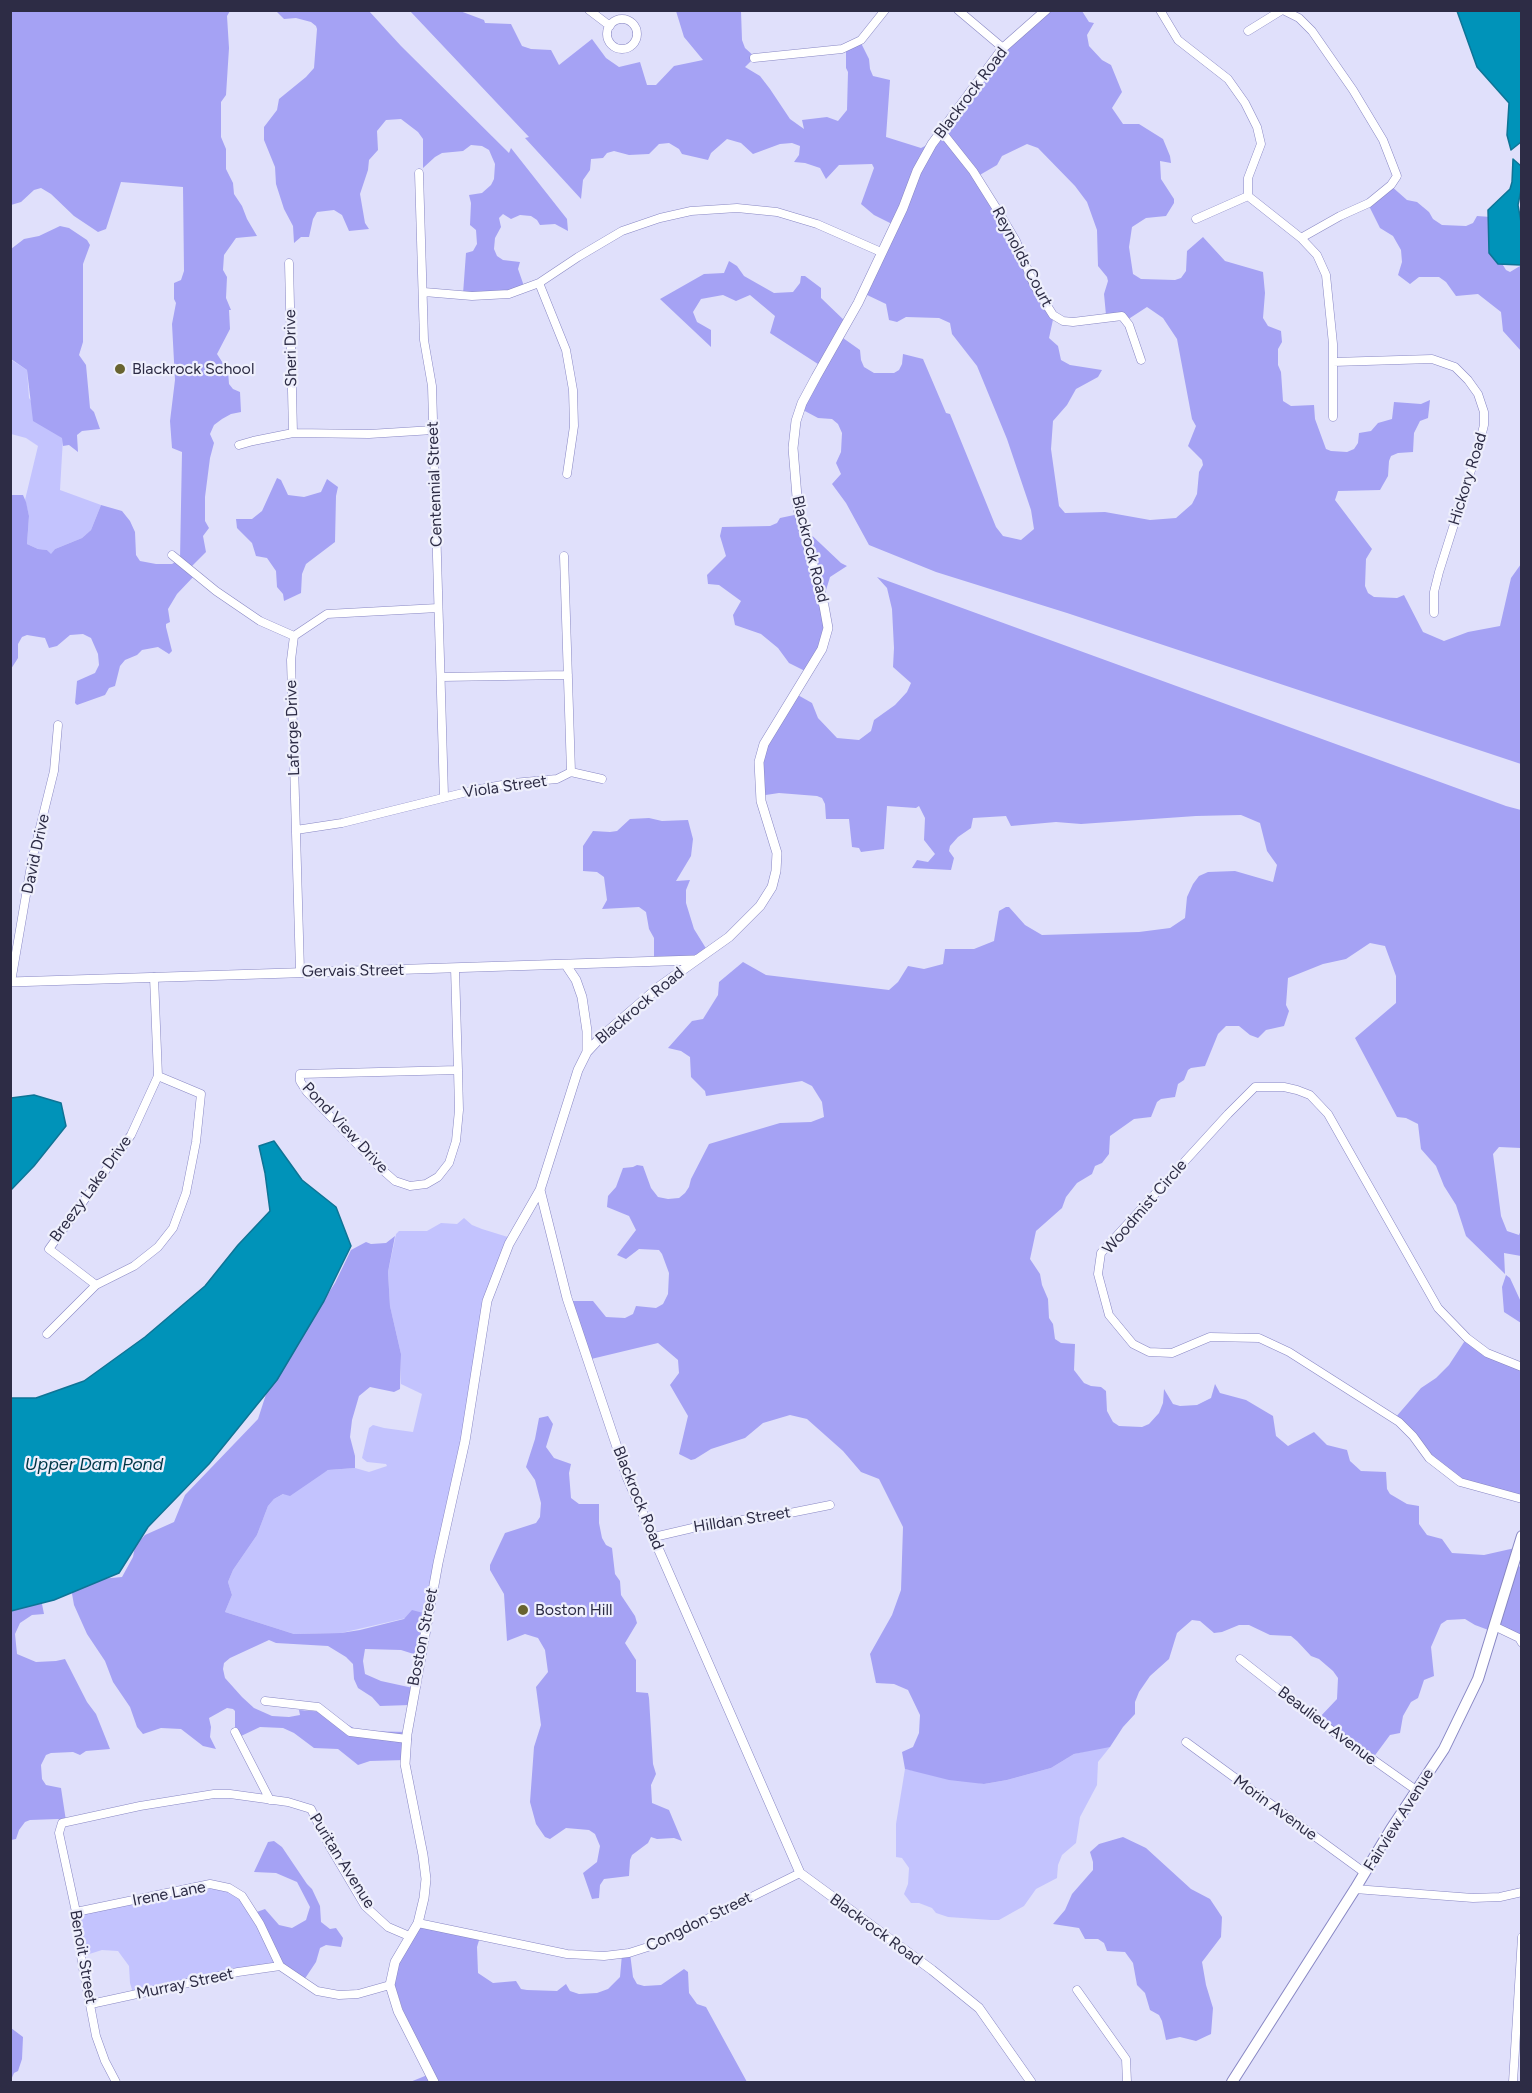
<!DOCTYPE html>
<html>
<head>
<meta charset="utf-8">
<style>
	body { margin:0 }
	#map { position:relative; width:1532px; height:2093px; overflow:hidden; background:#e0e0fb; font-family:Figtree,sans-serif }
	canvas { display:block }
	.frame { position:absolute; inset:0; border:12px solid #2d2c45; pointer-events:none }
</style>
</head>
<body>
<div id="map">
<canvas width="1532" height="2093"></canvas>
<div class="frame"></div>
</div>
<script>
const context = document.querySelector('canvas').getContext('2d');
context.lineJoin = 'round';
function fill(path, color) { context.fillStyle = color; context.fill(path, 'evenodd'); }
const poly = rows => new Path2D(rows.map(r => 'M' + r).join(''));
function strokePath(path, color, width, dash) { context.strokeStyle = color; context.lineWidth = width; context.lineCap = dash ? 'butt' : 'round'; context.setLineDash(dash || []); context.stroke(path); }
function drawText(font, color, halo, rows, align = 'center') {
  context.font = font + ' Figtree,sans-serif'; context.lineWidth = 4.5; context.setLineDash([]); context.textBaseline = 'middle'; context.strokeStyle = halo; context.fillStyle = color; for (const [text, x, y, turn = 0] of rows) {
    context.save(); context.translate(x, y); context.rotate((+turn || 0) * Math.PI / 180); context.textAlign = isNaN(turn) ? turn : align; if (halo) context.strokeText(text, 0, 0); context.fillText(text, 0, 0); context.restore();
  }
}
fill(poly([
	[10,359,27,370,29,398,55,433,63,438,60,490,101,505,91,530,82,538,55,549,51,555,47,550,38,549,27,544,29,516,25,500,38,446,26,438,11,434],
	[464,1218,472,1225,482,1229,511,1238,487,1300,428,1613,341,1633,294,1634,225,1612,232,1595,228,1582,233,1570,257,1535,268,1506,274,1499,328,1470,355,1468,369,1472,387,1466,386,1464,367,1462,362,1458,369,1428,373,1425,384,1428,413,1432,422,1394,401,1384,401,1354,390,1306,388,1272,396,1234,399,1231,427,1231,441,1223,457,1224],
	[1103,1747,1110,1747,1098,1762,1097,1785,1080,1817,1076,1843,1062,1855,1058,1865,1057,1878,1036,1889,1024,1906,999,1920,991,1920,948,1917,936,1913,932,1908,919,1903,911,1903,904,1894,908,1884,909,1868,902,1858,896,1857,896,1824,905,1769,984,1784,1007,1780,1051,1768,1074,1754],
	[200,1886,238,1892,279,1965,133,1993,130,1983,129,1966,118,1951,102,1950,83,1956,77,1911]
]), '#c3c3fe');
fill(poly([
	[11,11,230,11,227,16,229,48,226,95,221,102,221,137,226,149,226,169,233,183,234,194,242,206,247,219,257,236,236,238,224,255,223,270,227,277,226,298,231,310,229,310,230,329,217,354,228,371,229,384,233,389,240,392,241,412,231,414,222,419,214,425,210,434,214,443,210,458,205,497,205,521,209,528,203,536,206,552,190,568,195,575,177,594,168,609,170,622,166,624,166,627,172,651,169,654,158,647,142,650,137,655,125,660,120,666,115,686,109,688,105,695,77,705,75,703,77,681,95,673,99,665,98,654,91,638,83,634,70,635,57,646,49,648,45,638,27,635,22,637,18,644,18,658,11,669,11,495,23,495,26,502,29,516,27,544,38,549,47,550,51,554,55,549,82,538,91,530,101,505,122,511,130,521,135,532,136,555,140,561,156,564,172,564,180,559,182,452,172,448,170,421,175,380,172,324,176,303,174,299,174,283,181,280,184,271,183,187,121,182,106,229,98,232,74,216,51,194,41,188,34,190,21,202,11,205],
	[276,11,369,11,401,46,509,153,511,148,567,219,568,231,555,224,540,225,537,220,531,216,520,215,511,219,503,214,499,218,501,227,495,238,494,249,497,256,503,260,520,262,518,269,524,286,511,293,463,294,466,253,473,251,477,244,476,230,470,225,471,203,469,195,482,193,491,185,494,179,495,164,489,150,482,146,471,145,463,151,442,153,435,157,423,168,423,139,418,132,401,119,386,120,377,131,378,150,369,160,368,170,360,194,365,223,369,229,349,231,342,215,334,210,317,212,313,219,309,237,301,237,294,243,293,226,284,209,276,184,275,167,264,140,264,127,277,110,279,99,306,77,314,68,317,29,316,26,311,22,296,18,284,19],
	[410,11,460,11,484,20,485,23,511,24,522,46,531,49,551,50,559,65,592,39,606,58,619,67,640,62,647,85,656,85,674,66,703,60,684,37,676,11,741,11,742,40,745,48,755,57,745,67,760,76,770,89,790,119,804,129,802,120,827,117,838,121,847,110,848,72,846,68,846,50,860,41,869,59,870,69,873,76,890,80,886,137,921,148,939,139,1001,50,1045,11,1082,11,1089,22,1094,23,1087,35,1089,46,1102,60,1111,65,1122,92,1112,108,1123,124,1139,124,1163,139,1170,156,1171,163,1160,161,1161,179,1174,199,1174,203,1166,216,1146,218,1132,227,1129,247,1133,274,1141,279,1175,280,1181,278,1186,271,1187,251,1203,237,1225,261,1263,272,1265,293,1263,318,1268,326,1281,331,1282,342,1278,349,1278,365,1281,372,1283,401,1291,406,1314,405,1315,419,1326,449,1331,451,1347,452,1354,449,1358,443,1359,433,1371,431,1378,423,1392,419,1394,402,1421,404,1430,400,1428,418,1420,421,1414,433,1413,452,1398,453,1391,456,1389,461,1388,476,1380,490,1338,491,1335,500,1372,549,1366,559,1365,586,1368,593,1374,597,1397,598,1404,595,1423,632,1444,641,1468,632,1500,626,1511,578,1521,564,1521,764,1067,613,936,572,869,545,846,503,832,484,841,474,836,463,841,452,842,433,838,424,832,419,818,418,803,410,821,366,770,333,775,316,750,295,736,301,723,295,701,299,693,312,697,322,711,330,711,347,660,299,704,274,724,273,729,261,737,266,744,276,774,293,793,292,800,283,801,276,805,276,821,288,821,298,847,323,843,338,860,350,861,360,864,367,874,373,894,373,899,370,902,364,903,354,923,359,946,413,950,414,996,527,1003,536,1021,540,1034,529,1031,510,1007,439,977,366,952,334,950,323,939,318,906,317,897,322,889,320,886,304,865,294,894,225,874,215,861,204,874,168,872,164,839,165,826,179,820,168,805,163,794,162,799,155,800,146,792,143,780,144,753,154,741,143,727,139,711,153,708,160,682,154,679,149,669,143,659,144,649,154,629,155,614,151,607,153,603,158,591,159,590,170,583,180,581,199,525,138,529,137],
	[1027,144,1038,148,1075,186,1087,202,1097,230,1098,266,1107,277,1108,281,1104,294,1106,315,1127,320,1147,307,1163,318,1177,339,1192,419,1196,426,1188,446,1202,460,1203,465,1199,472,1197,494,1192,504,1176,518,1150,520,1105,512,1065,513,1059,506,1051,449,1053,421,1067,405,1076,389,1098,377,1102,370,1070,365,1061,360,1058,346,1049,338,1054,315,1034,284,1016,238,978,176,997,165,1002,156],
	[1390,185,1407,200,1417,202,1429,212,1433,219,1442,225,1466,226,1473,223,1477,216,1491,217,1492,247,1506,270,1510,272,1520,266,1521,262,1521,351,1503,331,1501,312,1478,294,1456,296,1446,282,1439,277,1419,277,1410,284,1398,275,1402,262,1401,250,1393,236,1380,228,1368,204],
	[60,226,69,228,87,240,90,245,83,264,83,342,79,355,86,365,90,408,94,412,100,429,82,431,77,435,78,452,69,445,63,446,62,438,33,421,27,370,11,359,11,249,24,239,39,236],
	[277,478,281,480,288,495,304,497,321,492,327,479,338,487,336,496,335,542,306,564,302,574,301,593,284,601,283,594,277,587,276,571,267,558,256,556,252,543,237,528,236,519,252,519,262,511],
	[799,514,804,528,841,563,847,566,830,577,823,600,827,631,807,672,789,663,778,648,761,634,735,625,733,615,741,601,719,585,708,584,707,575,726,556,720,536,722,527,770,526,777,523,780,518],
	[877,577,1506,806,1521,810,1521,1148,1499,1147,1493,1154,1501,1216,1507,1231,1519,1235,1521,1230,1521,1256,1504,1253,1505,1274,1466,1236,1456,1205,1444,1186,1436,1166,1421,1149,1418,1124,1406,1118,1397,1117,1355,1038,1396,1003,1396,976,1385,946,1370,943,1346,959,1323,964,1288,978,1286,1005,1289,1011,1284,1026,1266,1030,1258,1038,1250,1035,1239,1026,1226,1026,1218,1034,1205,1066,1191,1068,1188,1070,1184,1080,1178,1084,1175,1097,1161,1099,1157,1102,1151,1117,1134,1119,1110,1136,1109,1154,1102,1163,1095,1166,1092,1174,1077,1183,1066,1197,1062,1208,1036,1231,1030,1259,1040,1274,1042,1285,1048,1299,1049,1318,1053,1324,1055,1339,1061,1343,1075,1344,1074,1370,1084,1383,1091,1386,1101,1387,1106,1391,1107,1411,1113,1422,1119,1426,1142,1427,1149,1424,1159,1413,1163,1403,1164,1389,1173,1404,1180,1406,1197,1405,1211,1398,1215,1384,1220,1393,1246,1400,1273,1416,1276,1436,1288,1446,1314,1432,1327,1445,1347,1450,1350,1461,1361,1471,1386,1472,1387,1489,1390,1494,1407,1504,1419,1506,1419,1524,1427,1535,1442,1539,1452,1553,1484,1555,1515,1548,1515,1565,1521,1567,1521,1641,1496,1626,1491,1631,1475,1625,1465,1619,1447,1620,1441,1624,1431,1647,1434,1676,1424,1680,1418,1698,1411,1702,1403,1716,1400,1733,1390,1735,1373,1758,1319,1718,1337,1699,1338,1678,1333,1671,1319,1659,1311,1656,1297,1641,1291,1636,1270,1635,1249,1625,1239,1625,1222,1632,1214,1633,1200,1621,1192,1620,1177,1633,1169,1659,1150,1676,1139,1692,1135,1702,1135,1714,1123,1727,1110,1747,1074,1754,1051,1768,1007,1780,984,1784,949,1780,905,1769,902,1752,913,1747,919,1733,920,1715,908,1690,894,1684,876,1683,870,1654,892,1615,901,1590,903,1527,879,1479,861,1472,843,1451,807,1419,790,1415,763,1423,745,1438,711,1449,695,1459,691,1460,679,1454,688,1416,670,1385,679,1373,678,1360,658,1343,587,1360,570,1301,593,1301,606,1317,625,1318,633,1314,636,1306,656,1308,663,1304,668,1294,669,1273,662,1254,659,1250,639,1249,626,1259,617,1255,636,1230,629,1216,607,1207,608,1196,616,1187,623,1168,633,1167,637,1165,643,1166,651,1188,658,1197,668,1199,679,1198,685,1193,689,1187,691,1179,709,1144,780,1123,811,1122,824,1117,822,1102,812,1086,802,1081,706,1096,705,1091,691,1077,690,1057,681,1051,668,1048,692,1021,703,1019,718,995,719,982,743,962,766,975,889,990,898,982,908,966,924,969,943,964,945,949,974,949,994,941,999,911,1006,907,1009,907,1025,925,1042,935,1139,932,1170,928,1185,918,1187,897,1193,884,1199,876,1208,872,1235,871,1273,882,1277,865,1267,851,1260,823,1241,815,1196,816,1081,824,1056,822,1011,826,1006,816,973,818,971,828,958,837,950,846,949,851,954,858,951,870,912,868,917,860,928,862,935,854,924,840,925,818,919,806,916,808,887,806,884,849,861,852,859,848,852,847,849,819,826,819,825,804,822,798,817,796,779,793,759,796,758,762,796,694,812,703,818,718,837,738,859,740,871,731,874,720,895,705,907,692,911,683,893,667,894,648,892,609,887,588],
	[649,818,662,821,688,820,693,839,691,856,676,881,690,880,686,890,686,903,694,929,707,950,696,959,654,960,654,938,649,929,646,912,639,907,602,909,607,900,604,877,597,872,583,871,583,846,593,831,610,832,617,831,630,819],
	[395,1236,388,1272,390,1306,401,1354,400,1389,394,1392,370,1387,359,1396,352,1420,350,1437,355,1456,355,1468,328,1470,290,1496,283,1494,274,1499,268,1506,257,1535,233,1570,228,1582,232,1595,225,1612,294,1634,341,1633,360,1630,404,1619,412,1610,427,1614,420,1656,401,1650,365,1649,363,1661,365,1674,381,1681,413,1688,410,1705,380,1706,372,1697,358,1688,354,1679,353,1664,346,1657,328,1646,276,1643,269,1640,230,1658,224,1663,223,1669,225,1678,242,1697,254,1708,272,1716,289,1717,300,1715,299,1710,325,1712,359,1731,408,1732,405,1760,370,1761,358,1765,338,1749,314,1748,294,1733,283,1728,260,1727,239,1737,235,1732,235,1711,233,1709,227,1708,209,1718,211,1727,210,1737,216,1749,203,1746,181,1729,161,1728,143,1734,137,1727,130,1707,113,1682,105,1661,87,1634,74,1605,71,1588,89,1580,122,1577,133,1557,135,1546,145,1535,174,1522,185,1495,258,1419,268,1388,277,1371,335,1283,351,1250,366,1242,371,1244,386,1243],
	[1506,1275,1510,1278,1521,1302,1521,1323,1504,1312,1502,1287],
	[1466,1339,1521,1367,1521,1496,1462,1480,1437,1461,1412,1433,1395,1418,1421,1388,1436,1378,1449,1365],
	[548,1416,553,1424,546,1447,554,1458,571,1464,569,1473,571,1498,579,1504,599,1504,599,1523,602,1538,606,1545,612,1548,615,1574,620,1581,621,1595,635,1616,637,1623,625,1643,636,1660,636,1692,648,1693,649,1698,653,1764,656,1774,651,1785,652,1803,669,1810,682,1841,674,1838,657,1839,651,1837,648,1843,632,1855,630,1860,629,1876,604,1879,600,1885,599,1898,592,1899,583,1873,597,1862,600,1846,595,1834,589,1830,566,1828,550,1839,545,1837,536,1824,530,1802,534,1747,541,1725,536,1687,548,1672,545,1650,538,1638,525,1634,507,1641,504,1594,490,1570,490,1565,505,1533,536,1523,540,1517,541,1503,535,1480,526,1467,535,1439,539,1418],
	[41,1599,44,1614,32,1615,20,1623,15,1634,17,1654,36,1662,56,1661,65,1659,87,1702,96,1714,110,1749,86,1751,80,1755,73,1752,51,1753,46,1755,41,1765,42,1779,46,1785,61,1788,66,1821,58,1819,30,1820,25,1822,19,1830,16,1839,11,1840,11,1609],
	[1123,1837,1146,1848,1191,1889,1210,1899,1222,1917,1221,1937,1202,1962,1206,1985,1213,2008,1211,2034,1196,2041,1180,2037,1166,2040,1162,2021,1159,2015,1150,2010,1145,1993,1137,1985,1133,1963,1125,1952,1107,1951,1104,1943,1098,1939,1085,1939,1079,1928,1053,1924,1065,1910,1072,1894,1093,1870,1093,1862,1090,1852,1099,1844],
	[274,1841,282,1847,307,1884,312,1889,320,1906,321,1922,330,1929,336,1928,343,1938,341,1947,326,1945,320,1948,316,1962,304,1980,279,1965,254,1913,265,1909,279,1925,292,1928,306,1920,310,1907,297,1882,276,1873,254,1872,268,1842],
	[416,1925,480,1937,477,1947,478,1973,493,1983,516,1981,521,1989,527,1990,557,1991,566,1984,570,1991,579,1994,597,1993,608,1989,620,1977,622,1954,630,1953,633,1977,637,1984,644,1986,661,1985,684,1969,688,1972,689,1993,697,2004,706,2007,747,2082,410,2082,430,2074,410,2032,392,1977],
	[11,2028,23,2037,22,2059,18,2071,14,2073,11,2080]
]), '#a5a2f4');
const water = poly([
	[1457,11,1521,11,1521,142,1511,150,1507,135,1509,103,1477,67,1457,11],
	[1513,159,1521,166,1521,190,1518,205,1521,222,1521,265,1498,264,1489,253,1488,210,1510,189,1512,182,1513,159],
	[34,1095,61,1103,66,1126,34,1166,11,1190,11,1098,34,1095],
	[274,1141,302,1180,336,1207,351,1246,324,1301,277,1380,209,1464,148,1527,119,1573,54,1600,11,1611,11,1398,36,1398,84,1381,145,1337,205,1286,238,1245,270,1211,265,1173,259,1146,274,1141]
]);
fill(water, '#0093b9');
strokePath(water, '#0e7496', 1.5);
const minor = poly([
	[589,10,610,26],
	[958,10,1003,48],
	[1160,10,1178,40,1228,79,1245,103,1257,127,1261,144,1248,178,1248,196],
	[1283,10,1299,18,1312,31,1353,90,1383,140,1397,176,1391,185,1369,203,1340,216,1301,238],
	'607 34a15 15 0 1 1 30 0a15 15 0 1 1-30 0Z',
	[1248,31,1282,10],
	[754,58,842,49,861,40,885,10],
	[942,132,973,171,1000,214,1016,241,1034,285,1053,315,1063,321,1073,322,1122,316,1129,325,1141,360],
	[419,173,424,340,432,386,444,796],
	[1248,196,1301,238,1317,255,1326,275,1333,344,1333,417],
	[1196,219,1248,196],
	[289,263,293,433],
	[539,283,566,350,573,390,574,426,567,474],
	[424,292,472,296,509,294,539,283,578,257,622,231,660,218,691,211,737,208,777,212,817,224,881,252],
	[1333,362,1432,359,1455,367,1468,380,1478,394,1484,412,1484,425,1479,445,1439,572,1434,592,1434,613],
	[239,445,253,441,293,433,369,434,433,430],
	[172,555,216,591,260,621,294,636],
	[564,556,571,772],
	[441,677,568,675],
	[571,772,602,779],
	[296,830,342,823,475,790,513,783,557,779,571,772],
	[455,968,458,1070],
	[300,971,291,660,294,636,327,614,438,608],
	[154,977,158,1076,131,1135,49,1249,96,1285,134,1266,158,1247,173,1228,186,1193,196,1142,201,1094,158,1076],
	[11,982,32,860,54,771,58,725],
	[458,1070,459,1110,456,1141,449,1163,438,1177,426,1184,410,1186,395,1181,378,1166,307,1092,300,1081,300,1074,458,1070],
	[47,1334,96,1285],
	[1522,1367,1487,1353,1467,1338,1438,1308,1328,1114,1310,1095,1297,1090,1284,1087,1255,1087,1228,1114,1101,1253,1098,1274,1109,1315,1133,1344,1149,1352,1172,1353,1210,1337,1259,1338,1289,1352,1399,1422,1413,1436,1429,1458,1460,1482,1522,1499],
	[654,1537,714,1523,775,1516,830,1505],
	[1494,1626,1519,1638,1522,1643],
	[1240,1659,1324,1725,1416,1790],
	[265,1701,318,1707,350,1732,407,1739],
	[235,1732,270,1800],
	[1186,1742,1365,1873],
	[1355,1889,1473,1898,1500,1897,1522,1892],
	[76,1912,210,1884,229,1888,242,1896,260,1924,280,1966,317,1991,339,1995,358,1994,390,1985],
	[418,1923,567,1954,604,1956,629,1953,654,1945,800,1873],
	[1077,1990,1126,2059,1127,2082],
	[91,2004,238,1972,280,1966],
	[116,2082,105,2061,96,2036,82,1963,76,1912,59,1833,62,1823,140,1806,214,1794,230,1794,288,1802,311,1809,330,1847,365,1906,388,1927,409,1936],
	[1513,2082,1522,1937]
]);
const tertiary = poly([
	[566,965,576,980,582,997,587,1031,587,1052],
	[10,982,695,960],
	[434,2082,398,2011,390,1985,395,1962,418,1923,424,1898,426,1879,423,1855,405,1764,407,1734,438,1563,465,1441,487,1301,509,1244,540,1190],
	[1031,2082,979,2008,932,1970,800,1873,627,1477,567,1298,540,1190,578,1070,587,1052,601,1037,660,986,729,937,760,906,772,887,776,871,777,853,761,801,759,762,764,744,822,649,828,628,824,606,798,509,793,448,796,421,802,403,816,377,858,303,903,208,917,171,932,144,1003,48,1046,10]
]);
const secondary = poly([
	[1232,2082,1355,1889,1391,1829,1444,1749,1478,1679,1522,1536]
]);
strokePath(minor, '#8887c4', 9);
strokePath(tertiary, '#8887c4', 10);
strokePath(secondary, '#8887c4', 12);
strokePath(minor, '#fff', 8);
strokePath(tertiary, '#fff', 9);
strokePath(secondary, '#fff', 10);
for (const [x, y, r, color] of [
	[120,369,6,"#686330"],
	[523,1610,6,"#686330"]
]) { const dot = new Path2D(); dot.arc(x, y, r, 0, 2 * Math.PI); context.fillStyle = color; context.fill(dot); strokePath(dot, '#eeeffc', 2); }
drawText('16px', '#2d2c45', '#eeeffc', [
	["Blackrock Road",971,93,-53],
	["Reynolds Court",1022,257,62],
	["Sheri Drive",291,348,-91],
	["Hickory Road",1468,479,-73],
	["Centennial Street",435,484,-92],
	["Blackrock Road",810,549,76],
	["Laforge Drive",293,728,-92],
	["Viola Street",505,787,-8],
	["David Drive",36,854,-78],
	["Gervais Street",353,971,-1],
	["Blackrock Road",640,1006,-40],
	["Pond View Drive",345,1128,47],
	["Breezy Lake Drive",91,1189,-54],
	["Woodmist Circle",1145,1207,-49],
	["Blackrock Road",638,1498,68],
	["Hilldan Street",742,1520,-9],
	["Boston Street",423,1637,-79],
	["Beaulieu Avenue",1327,1726,37],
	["Morin Avenue",1275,1808,36],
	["Fairview Avenue",1399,1820,-58],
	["Puritan Avenue",342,1861,58],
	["Irene Lane",169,1894,-11],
	["Congdon Street",699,1922,-26],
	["Blackrock Road",876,1930,36],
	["Benoit Street",83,1957,80],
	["Murray Street",185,1984,-12]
]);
drawText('16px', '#2d2c45', '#eeeffc', [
	["Blackrock School",132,369],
	["Boston Hill",535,1610]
], 'left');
drawText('italic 18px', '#003646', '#eeeffc', [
	["Upper Dam Pond",94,1465]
]);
</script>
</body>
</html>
